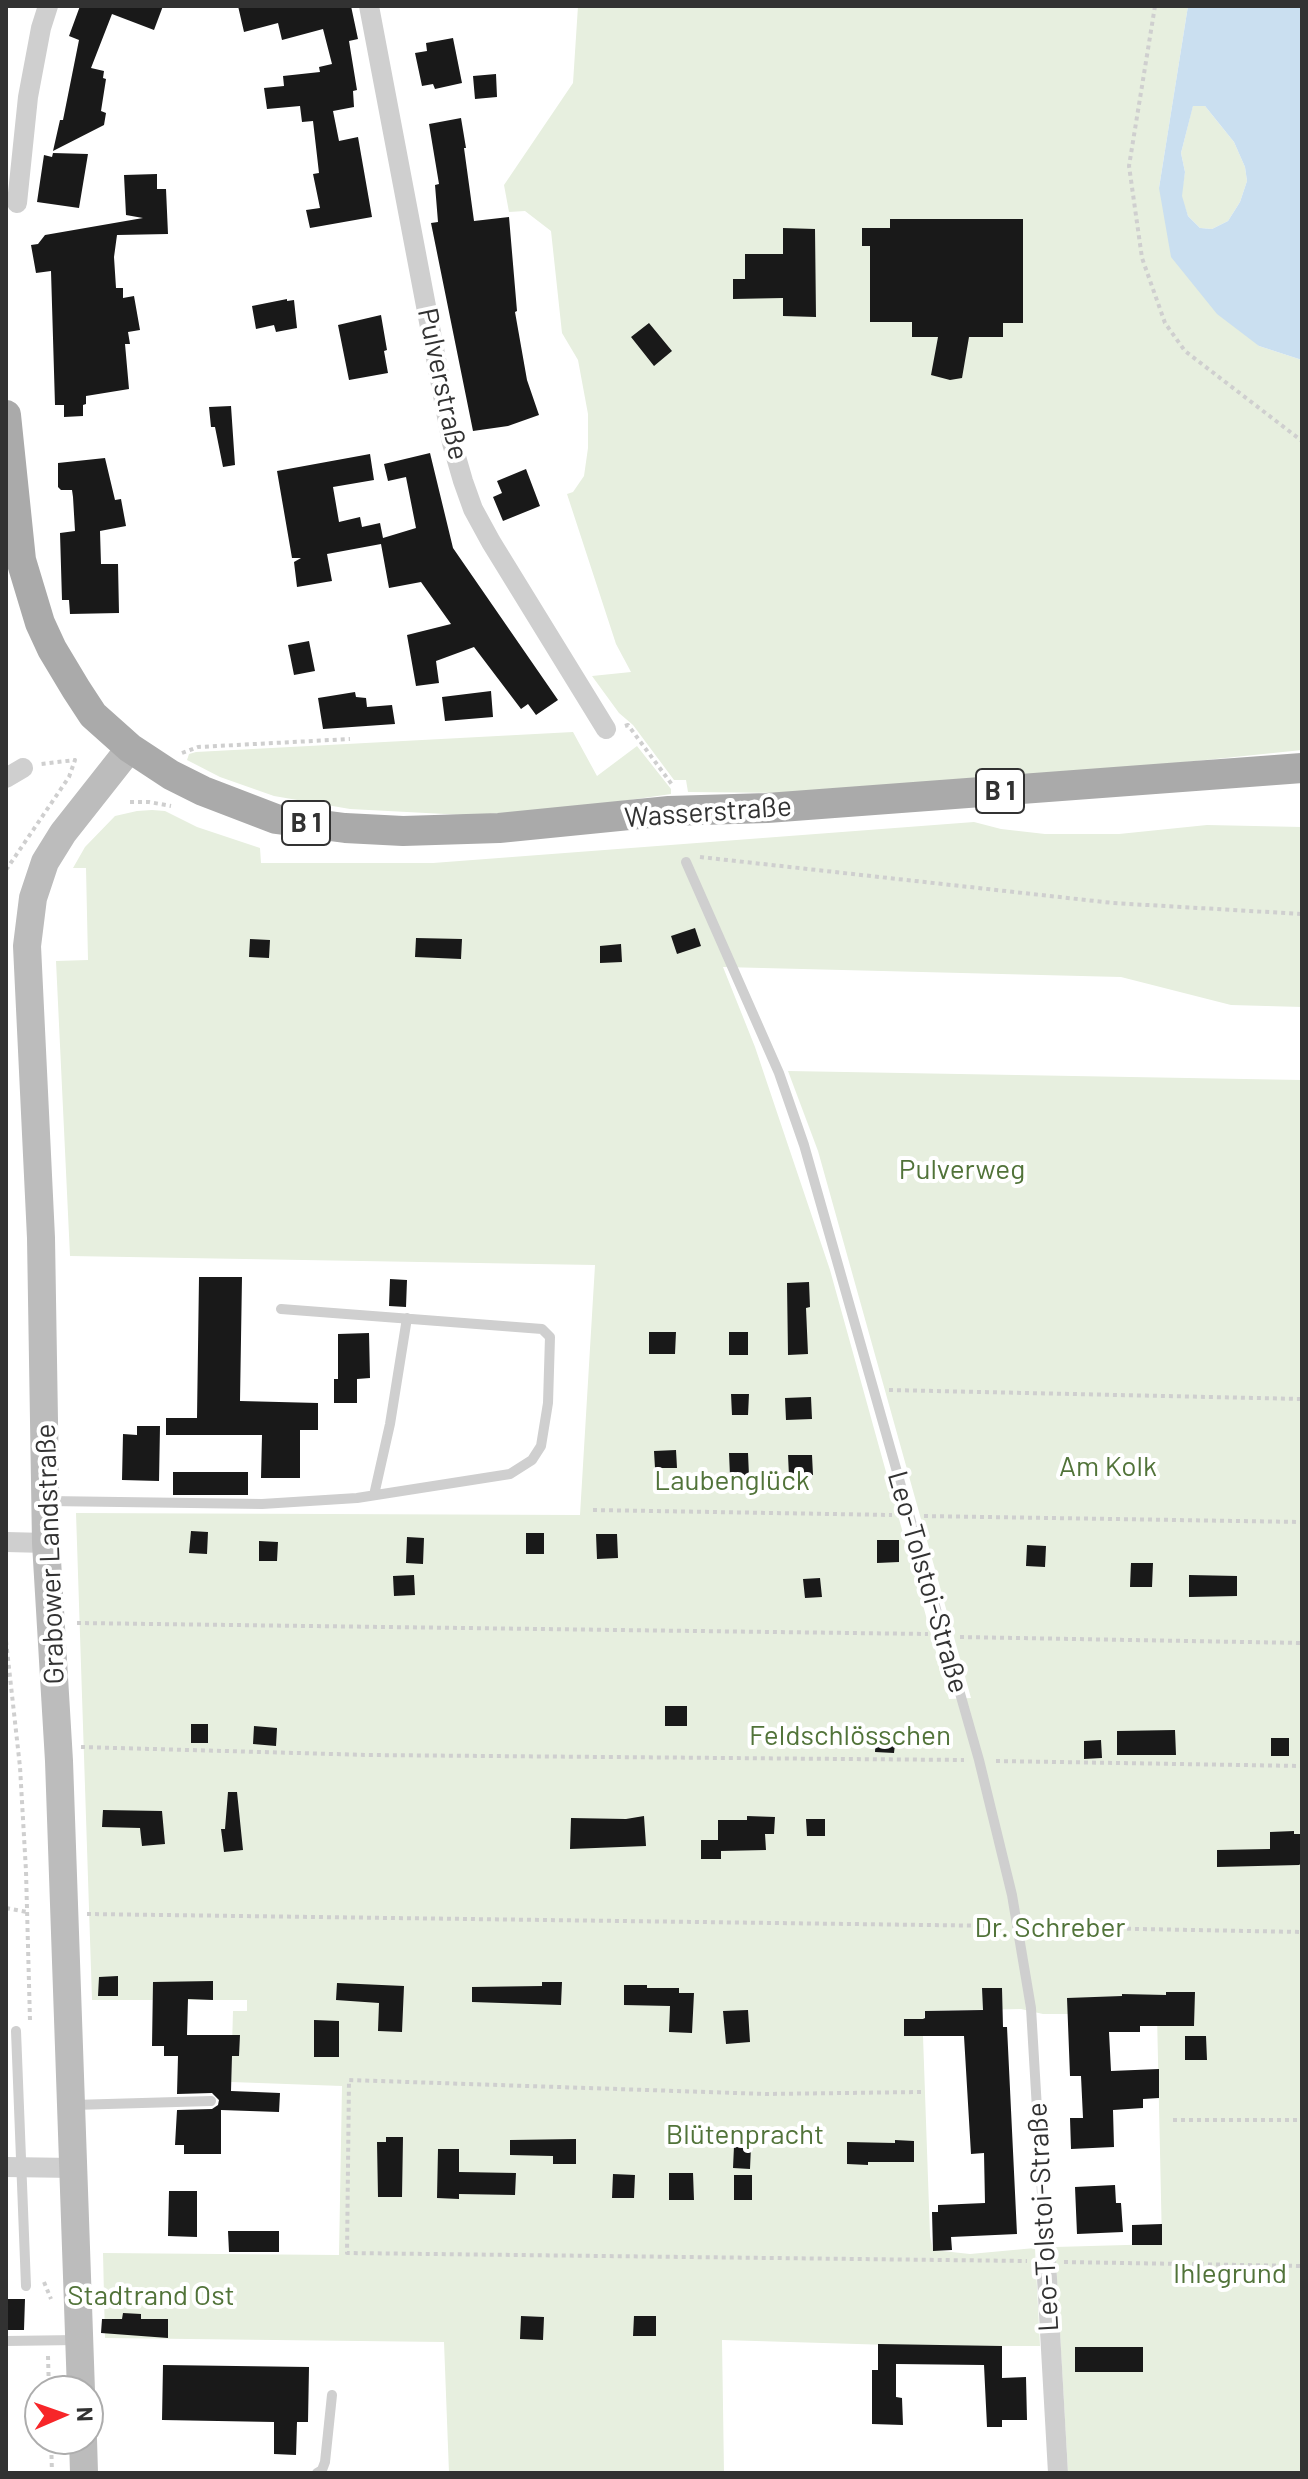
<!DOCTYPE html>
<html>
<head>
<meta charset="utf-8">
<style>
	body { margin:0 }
	#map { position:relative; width:1308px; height:2479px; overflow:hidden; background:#fff; font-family:Barlow,sans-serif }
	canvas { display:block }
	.frame { position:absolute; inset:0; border:8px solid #323232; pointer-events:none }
	.north { position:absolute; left:24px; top:2375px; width:80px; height:80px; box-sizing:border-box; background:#fff; border:2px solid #adadad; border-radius:50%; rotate:88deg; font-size:22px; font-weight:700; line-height:32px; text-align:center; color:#323232 }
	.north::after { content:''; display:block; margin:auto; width:28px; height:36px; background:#f72629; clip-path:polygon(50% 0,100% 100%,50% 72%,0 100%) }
</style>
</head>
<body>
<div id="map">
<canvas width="1308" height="2479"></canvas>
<div class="frame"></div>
<div class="north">N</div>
</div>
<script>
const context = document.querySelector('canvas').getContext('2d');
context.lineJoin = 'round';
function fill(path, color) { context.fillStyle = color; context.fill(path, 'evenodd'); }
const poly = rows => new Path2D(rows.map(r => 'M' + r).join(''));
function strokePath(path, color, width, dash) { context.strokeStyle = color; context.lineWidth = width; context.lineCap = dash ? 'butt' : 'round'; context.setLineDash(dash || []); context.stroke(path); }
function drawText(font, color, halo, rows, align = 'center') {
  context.font = font + ' Barlow,sans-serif'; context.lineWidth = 8; context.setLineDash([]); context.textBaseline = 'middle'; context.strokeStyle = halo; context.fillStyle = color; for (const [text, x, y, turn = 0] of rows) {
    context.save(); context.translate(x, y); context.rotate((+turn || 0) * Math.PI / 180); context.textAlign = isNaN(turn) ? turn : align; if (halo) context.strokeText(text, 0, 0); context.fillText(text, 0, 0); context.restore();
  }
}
fill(poly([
	[578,6,1188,6,1159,188,1259,346,1302,360,1302,750,1090,772,788,793,688,792,686,780,674,780,633,725,619,713,592,676,631,672,616,644,567,494,573,492,584,476,588,448,588,414,578,360,562,333,551,231,525,211,509,212,504,185,573,83],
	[1193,105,1205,106,1234,142,1245,167,1247,181,1240,202,1228,221,1212,229,1200,228,1188,216,1181,196,1185,172,1181,153],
	[573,732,597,776,637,746,671,789,671,794,554,811,464,815,350,809,274,796,220,777,187,760,189,754,196,752],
	[152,810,165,811,197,827,260,848,261,863,433,863,974,822,1001,829,1045,834,1119,834,1207,825,1302,827,1302,1007,1231,1005,1121,977,723,967,755,1047,830,1270,949,1699,971,1698,818,1151,788,1071,1302,1080,1302,2473,1068,2473,1055,2247,1162,2244,1157,2014,1043,2014,1021,2009,925,2011,923,2036,930,2236,933,2250,970,2254,1035,2248,1040,2346,925,2346,722,2340,724,2473,449,2473,444,2342,105,2338,103,2253,339,2255,342,2086,231,2082,233,2011,247,2011,247,2000,92,2000,76,1513,580,1515,595,1265,70,1256,56,961,88,960,86,868,73,868,85,847,115,816,137,811]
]), '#e7efdf');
fill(poly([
	[1188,6,1302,6,1302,360,1259,346,1217,314,1171,257,1159,188],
	[1193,106,1205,106,1234,142,1245,167,1247,181,1240,202,1228,221,1212,229,1200,228,1188,216,1182,196,1185,172,1181,153]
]), '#cadff0');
fill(poly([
	[80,6,163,6,154,30,112,14,91,68,104,71,103,78,106,79,101,111,106,113,104,125,53,151,60,120,63,120,79,40,69,36],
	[238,6,351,6,358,39,349,41,357,90,353,91,354,107,333,111,339,141,358,137,372,217,310,228,306,210,320,208,313,174,319,173,313,121,302,122,300,106,267,109,264,88,284,86,283,76,320,72,319,67,332,64,323,29,282,40,278,23,244,32],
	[453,38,462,83,435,89,433,84,422,86,415,53,427,51,426,43],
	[496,74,497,97,475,99,473,76],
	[461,118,466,148,464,148,474,221,509,217,517,311,515,312,527,380,539,415,508,426,473,431,431,223,438,222,435,185,439,184,429,124],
	[53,153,88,154,79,208,37,202,44,155,52,157],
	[157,174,157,189,166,189,168,234,117,235,114,257,116,288,123,288,123,298,134,296,140,330,128,332,130,344,125,344,129,389,86,396,86,404,83,405,83,416,64,417,64,405,55,405,51,271,36,273,31,245,38,244,45,235,143,218,126,215,124,175],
	[890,219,1023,219,1023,323,1003,323,1003,337,969,337,962,378,950,380,931,375,938,337,912,337,912,322,870,322,870,246,862,246,862,228,890,228],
	[783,228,815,229,816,317,783,316,783,298,733,299,733,279,745,279,745,254,783,254],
	[287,299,287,301,294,300,297,328,276,332,274,325,256,329,252,306],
	[381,315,387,350,384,351,388,373,349,380,338,325],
	[649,323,672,351,654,366,631,337],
	[231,406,235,465,223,467,215,427,211,427,209,407],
	[430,453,453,548,558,700,536,715,528,704,521,709,474,647,436,661,439,683,416,686,407,635,451,624,421,582,389,588,381,544,327,554,332,581,297,587,294,562,301,558,292,558,277,471,370,454,374,480,333,487,339,522,360,517,362,527,380,523,383,538,416,528,406,477,388,481,384,464],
	[105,458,115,500,121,499,126,526,100,531,101,564,118,564,119,613,70,614,69,600,62,600,60,533,75,531,73,497,72,490,61,490,58,487,58,463],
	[526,469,540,506,503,521,493,497,502,493,497,481],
	[309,641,315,671,294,675,288,645],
	[491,691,493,717,445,721,442,697],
	[355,692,356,697,366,698,367,707,392,705,395,724,323,729,318,698],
	[695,928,701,946,677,954,671,936],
	[416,938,462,939,461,959,415,957],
	[250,939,270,940,269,958,249,957],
	[621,944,622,962,600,963,600,946],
	[199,1277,242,1277,240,1401,318,1403,318,1430,300,1430,300,1478,261,1478,262,1435,166,1435,166,1418,197,1418],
	[390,1279,407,1280,406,1307,389,1306],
	[809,1282,810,1307,806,1308,808,1354,788,1355,787,1283],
	[649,1332,676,1332,675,1354,649,1354],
	[729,1332,748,1332,748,1355,729,1355],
	[369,1333,370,1378,357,1379,357,1403,334,1403,334,1379,338,1379,338,1334],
	[731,1394,749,1394,748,1415,732,1415],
	[811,1397,812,1419,786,1420,785,1398],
	[137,1426,160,1426,159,1481,122,1480,123,1434,137,1435],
	[676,1450,677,1468,655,1468,654,1451],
	[729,1453,748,1453,749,1476,730,1476],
	[788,1455,812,1455,813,1475,789,1476],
	[173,1472,248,1472,248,1495,173,1495],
	[191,1531,208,1532,207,1554,189,1553],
	[526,1533,544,1533,544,1554,526,1554],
	[596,1534,617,1534,618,1558,597,1559],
	[407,1537,424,1538,423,1564,406,1563],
	[877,1540,899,1540,899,1562,877,1563],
	[259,1541,278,1542,277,1561,259,1561],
	[1027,1545,1046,1546,1045,1567,1026,1566],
	[1131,1563,1153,1563,1152,1587,1130,1587],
	[414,1575,415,1595,394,1596,393,1576],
	[1189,1575,1237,1576,1237,1596,1189,1597],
	[820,1578,822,1597,805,1598,803,1579],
	[665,1706,687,1706,687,1726,665,1726],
	[191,1724,208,1724,208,1743,191,1743],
	[254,1726,277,1728,276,1746,253,1744],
	[1175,1730,1176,1755,1117,1755,1117,1731],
	[876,1734,896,1735,894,1753,875,1752],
	[1271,1738,1289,1738,1289,1756,1271,1756],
	[1101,1740,1102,1758,1084,1759,1084,1741],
	[228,1792,237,1792,243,1850,224,1852,221,1829,225,1829],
	[103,1810,162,1811,165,1844,142,1846,140,1828,102,1827],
	[644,1816,646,1846,570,1849,571,1818,626,1819],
	[747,1816,775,1817,774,1834,765,1834,766,1850,721,1851,721,1859,701,1859,701,1840,718,1840,718,1820,747,1820],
	[806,1819,825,1819,825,1836,807,1836],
	[1294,1831,1294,1834,1302,1834,1302,1863,1299,1865,1217,1867,1217,1850,1270,1849,1270,1832],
	[118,1976,118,1996,98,1996,99,1977],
	[213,1981,213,2000,188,1999,187,2035,240,2035,239,2056,232,2056,231,2091,280,2093,279,2112,221,2110,221,2154,184,2154,184,2145,175,2145,177,2110,212,2109,218,2105,219,2100,212,2093,177,2094,178,2056,164,2056,164,2046,152,2046,153,1982],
	[542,1982,562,1982,561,2005,472,2002,472,1987,542,1986],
	[337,1983,404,1986,402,2032,378,2031,379,2003,336,2000],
	[624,1985,647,1985,647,1988,679,1988,679,1993,694,1993,692,2033,669,2032,670,2006,624,2005],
	[982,1988,1002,1988,1003,2027,1007,2027,1017,2234,951,2237,952,2250,933,2251,932,2212,938,2212,938,2205,985,2203,984,2153,971,2154,964,2036,904,2036,904,2019,923,2019,925,2018,925,2011,983,2010],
	[1166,1992,1195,1992,1194,2026,1140,2026,1140,2032,1109,2032,1111,2071,1159,2069,1159,2098,1143,2099,1143,2108,1113,2110,1114,2147,1071,2149,1070,2118,1083,2118,1081,2076,1070,2076,1067,1998,1122,1996,1122,1994,1166,1995],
	[748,2010,750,2042,726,2044,723,2011],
	[314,2020,339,2021,339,2057,314,2057],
	[1185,2036,1206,2036,1207,2060,1185,2060],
	[386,2137,403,2137,402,2197,378,2197,377,2142,386,2142],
	[576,2139,576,2164,553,2164,553,2156,510,2155,510,2140],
	[895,2140,914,2141,914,2162,868,2162,868,2165,847,2164,847,2142,895,2143],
	[734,2146,751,2146,750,2169,733,2168],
	[438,2149,459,2149,459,2172,516,2173,515,2195,459,2194,459,2199,437,2198],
	[669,2173,693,2173,694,2200,669,2200],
	[613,2174,635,2175,634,2198,612,2198],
	[734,2175,752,2175,752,2200,734,2200],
	[1115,2185,1116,2203,1121,2203,1123,2232,1077,2234,1075,2187],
	[169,2191,197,2191,197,2237,168,2236],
	[1162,2224,1162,2245,1132,2245,1132,2225],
	[228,2231,279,2231,279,2252,229,2252],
	[6,2299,25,2299,24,2330,6,2330],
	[123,2313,141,2314,141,2319,168,2319,168,2338,101,2333,102,2319,122,2319],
	[521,2316,544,2317,543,2340,520,2339],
	[634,2316,656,2316,656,2336,633,2336],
	[878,2344,1002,2346,1002,2378,1026,2377,1027,2420,1002,2420,1002,2427,987,2427,984,2365,896,2364,896,2397,902,2398,903,2425,872,2424,872,2370,878,2370],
	[1075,2347,1143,2347,1143,2372,1075,2372],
	[163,2365,309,2367,308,2422,297,2422,296,2455,274,2454,274,2422,162,2420]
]), '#191919');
strokePath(poly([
	[1155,6,1129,166,1142,258,1165,323,1185,351,1302,441],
	[625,726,628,725,673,786],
	[182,753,198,747,350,739],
	[130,802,149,802,171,806],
	[700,857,1113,903,1302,914],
	[6,870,69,777,75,760,41,764],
	[6,1239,6,1331],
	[889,1390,1302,1399],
	[593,1510,892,1515],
	[924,1516,1302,1522],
	[77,1623,928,1634],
	[960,1637,1302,1643],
	[6,1641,20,1767,26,1871,30,2021],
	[81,1747,369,1755,964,1760],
	[996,1761,1302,1766],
	[6,1908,27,1912],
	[87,1914,1003,1926],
	[1031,1927,1302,1932],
	[921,2092,766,2094,349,2080,347,2253,1027,2261],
	[1173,2120,1302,2120],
	[1064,2262,1302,2266],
	[44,2282,51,2299],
	[48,2356,49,2391],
	[51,2439,52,2473]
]), '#cfcfcf', 4, [4, 4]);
strokePath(poly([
	[686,862,779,1073,804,1145,979,1760,1012,1895,1031,2008,1046,2261],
	[374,1495,390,1424,407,1318],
	[48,1501,262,1504,357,1498,510,1474,532,1460,541,1446,548,1403,550,1337,542,1329,281,1309],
	[16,2031,26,2286],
	[73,2105,211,2101],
	[6,2341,77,2340],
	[317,2473,322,2470,325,2462,332,2395]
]), '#cfcfcf', 10);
strokePath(poly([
	[369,6,452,443,463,481,473,509,491,542,606,729],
	[17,203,28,97,41,28,48,6],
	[6,778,23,768],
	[6,1542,46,1543],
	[6,2167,74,2168],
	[1046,2261,1058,2473]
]), '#cfcfcf', 20);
strokePath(poly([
	[81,2391,59,1761,46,1543,41,1238,27,946,33,898,45,862,63,833,130,748],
	[83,2439,84,2473]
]), '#bcbcbc', 28);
strokePath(poly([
	[6,415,21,560,40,623,52,649,76,689,93,715,130,748,171,775,203,791,276,819,345,828,403,831,499,828,669,811,767,808,1302,768]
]), '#aaa', 30);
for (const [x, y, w] of [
	[1000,791,48],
	[306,823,48]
]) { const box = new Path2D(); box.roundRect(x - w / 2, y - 22, w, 44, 6); context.fillStyle = '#fff'; context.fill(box); strokePath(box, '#323232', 2); }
drawText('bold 26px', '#323232', null, [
	["B 1",1000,791],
	["B 1",306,823]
]);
drawText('28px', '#323232', '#fff', [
	["Pulverstraße",443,384,78],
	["Wasserstraße",708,812,-4],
	["Grabower Landstraße",50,1554,-92],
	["Leo-Tolstoi-Straße",928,1582,74],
	["Leo-Tolstoi-Straße",1043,2217,-93]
]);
drawText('28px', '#517339', '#fff', [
	["Pulverweg",962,1170],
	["Am Kolk",1108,1467],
	["Laubenglück",732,1481],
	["Feldschlösschen",850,1736],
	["Dr. Schreber",1050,1928],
	["Blütenpracht",745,2135],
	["Ihlegrund",1230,2274],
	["Stadtrand Ost",151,2296]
]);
</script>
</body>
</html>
